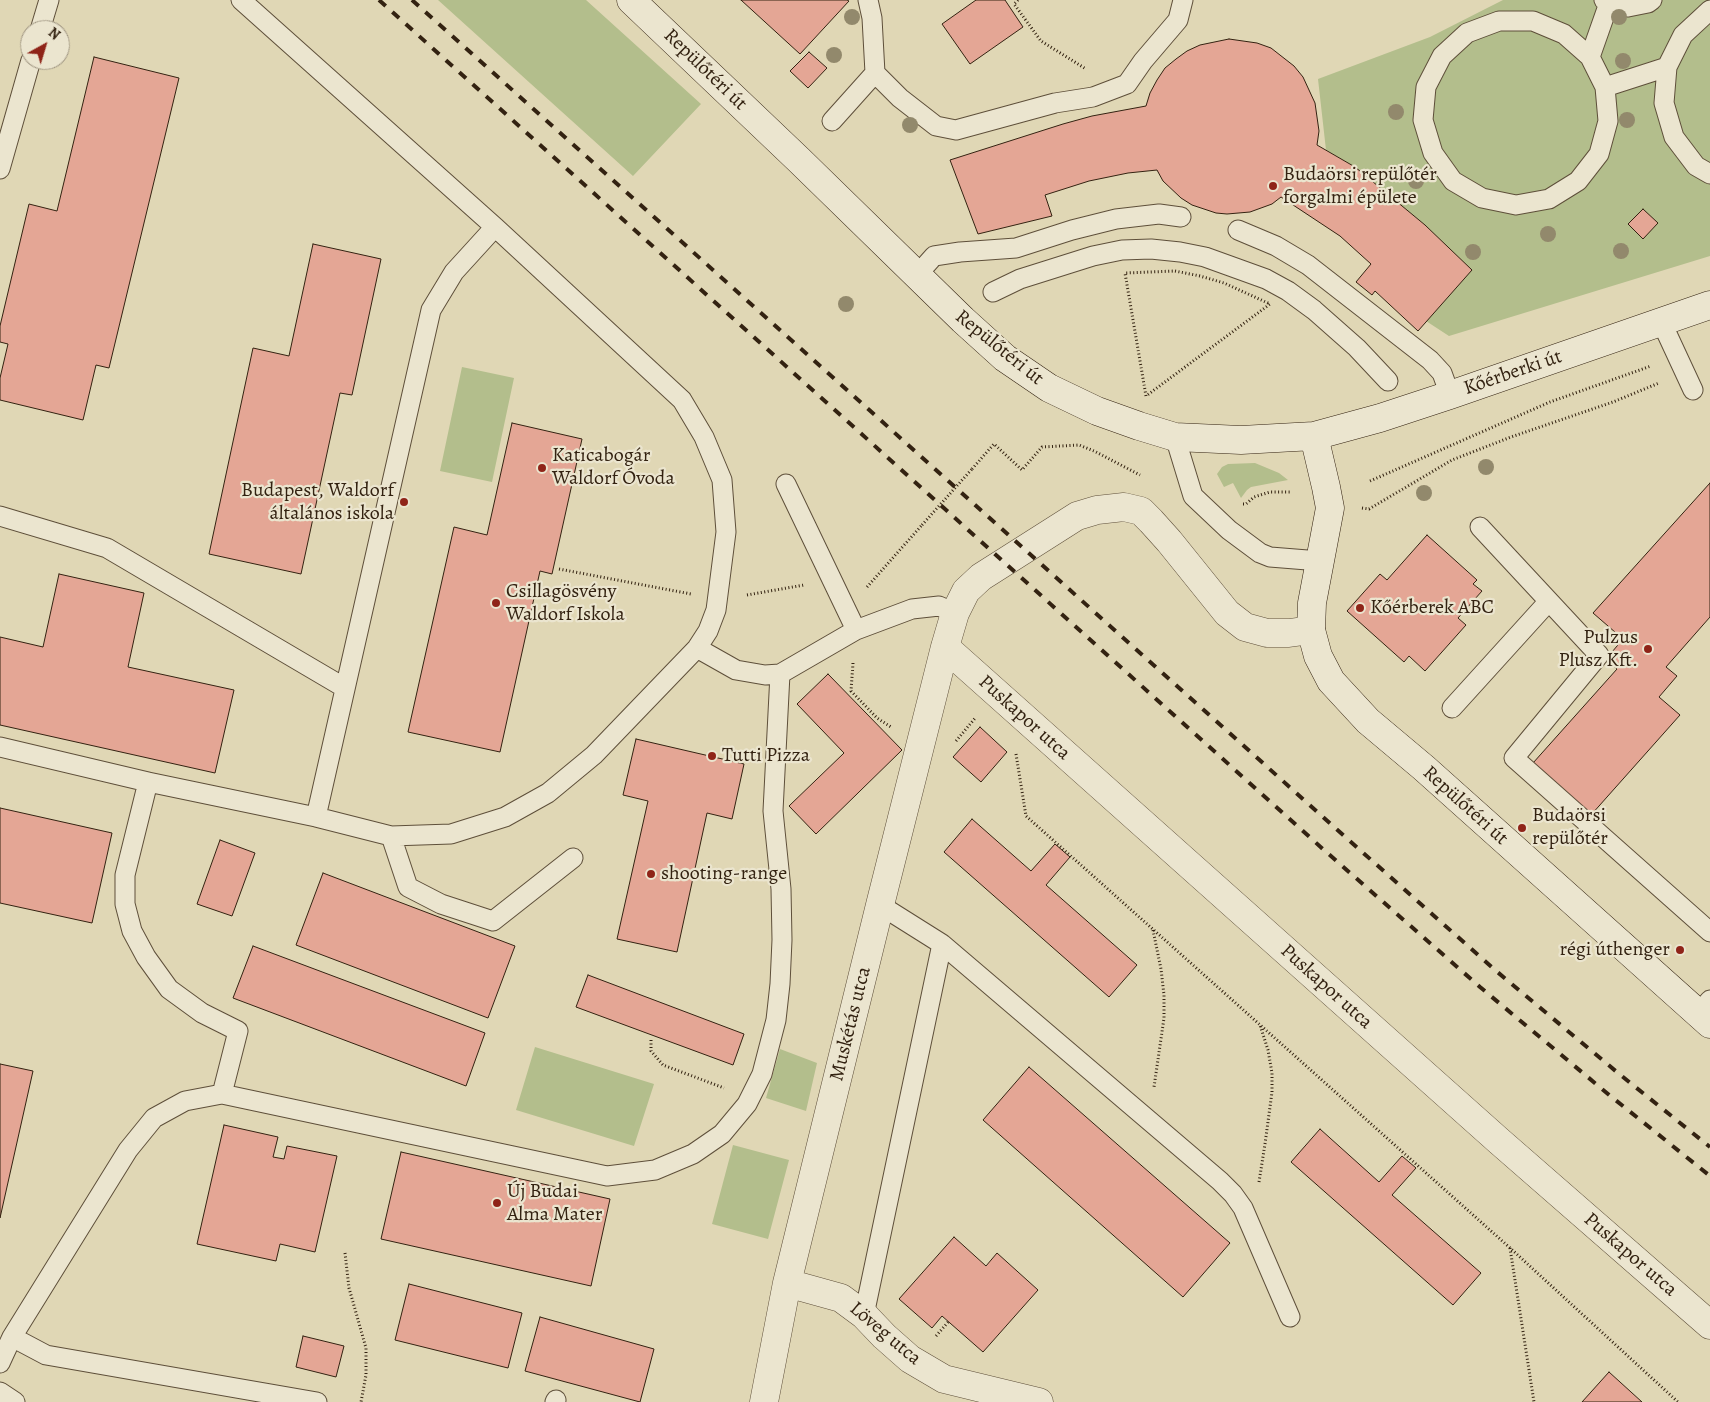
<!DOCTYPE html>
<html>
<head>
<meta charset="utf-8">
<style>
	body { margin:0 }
	#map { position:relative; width:1710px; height:1402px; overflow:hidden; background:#e0d7b5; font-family:Alegreya,serif }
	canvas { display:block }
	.north { position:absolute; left:20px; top:20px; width:50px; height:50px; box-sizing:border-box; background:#ebe5cf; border:1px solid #a19783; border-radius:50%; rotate:39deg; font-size:14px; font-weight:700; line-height:20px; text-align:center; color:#321 }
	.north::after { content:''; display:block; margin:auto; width:18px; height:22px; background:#8f2418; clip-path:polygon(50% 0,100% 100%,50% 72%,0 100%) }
</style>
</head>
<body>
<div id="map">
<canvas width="1710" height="1402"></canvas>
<div class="north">N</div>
</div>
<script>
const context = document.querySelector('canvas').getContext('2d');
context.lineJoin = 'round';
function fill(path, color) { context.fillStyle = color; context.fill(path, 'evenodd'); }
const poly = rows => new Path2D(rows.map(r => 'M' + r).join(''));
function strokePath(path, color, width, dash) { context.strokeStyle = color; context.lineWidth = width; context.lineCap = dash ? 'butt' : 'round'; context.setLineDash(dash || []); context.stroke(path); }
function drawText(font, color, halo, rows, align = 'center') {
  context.font = font + ' Alegreya,serif'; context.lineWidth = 4.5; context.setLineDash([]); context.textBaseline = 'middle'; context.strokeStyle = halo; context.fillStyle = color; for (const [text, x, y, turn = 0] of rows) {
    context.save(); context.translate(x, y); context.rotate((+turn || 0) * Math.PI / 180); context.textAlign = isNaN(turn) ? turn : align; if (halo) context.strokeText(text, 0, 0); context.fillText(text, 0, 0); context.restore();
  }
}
fill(poly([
	[438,0,586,0,701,104,633,176],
	[1503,0,1710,0,1710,256,1449,336,1426,321,1425,225,1355,167,1326,150,1318,79,1430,37],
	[462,367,514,378,492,482,440,471],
	[1255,463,1279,473,1288,480,1251,487,1247,490,1241,498,1233,483,1224,487,1217,474,1222,467,1228,464],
	[535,1047,654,1084,634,1146,516,1110],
	[780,1049,817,1063,806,1111,766,1098],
	[733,1145,789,1160,768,1239,712,1224]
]), '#b3be8c');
const building = poly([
	[741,0,847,0,849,1,800,54,741,0],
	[976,0,1005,0,1023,27,970,64,942,24,976,0],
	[1229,39,1257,43,1271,48,1294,66,1303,77,1315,103,1319,131,1317,145,1355,167,1425,225,1472,270,1418,331,1375,291,1372,295,1356,282,1371,264,1340,236,1281,197,1272,204,1250,212,1227,214,1216,213,1192,205,1181,198,1163,181,1157,170,1128,173,1089,181,1045,195,1052,216,978,234,950,160,1063,124,1092,116,1146,106,1150,93,1157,80,1165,68,1176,59,1187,51,1200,45,1229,39],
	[809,52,827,68,808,88,790,71,809,52],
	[94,57,179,78,109,368,96,365,83,420,0,400,0,378,8,344,0,342,0,326,29,204,57,211,94,57],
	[1643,209,1658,223,1643,239,1628,224,1643,209],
	[313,244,381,259,352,395,340,393,301,574,209,554,253,348,289,356,313,244],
	[512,423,582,439,552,574,540,571,500,752,408,732,454,527,487,535,512,423],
	[1710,483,1710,617,1666,667,1677,676,1659,697,1680,715,1591,815,1533,763,1617,669,1606,659,1623,639,1593,613,1710,483],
	[1427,535,1477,580,1473,584,1482,591,1458,618,1466,625,1425,671,1409,656,1404,662,1347,611,1380,574,1387,580,1427,535],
	[59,574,144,593,128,667,234,690,215,773,0,725,0,637,43,647,59,574],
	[828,674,902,750,816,834,789,806,844,753,797,704,828,674],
	[980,727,1007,752,981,782,953,757,980,727],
	[636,739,744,764,732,819,707,813,677,952,617,939,648,801,623,795,636,739],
	[0,808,112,833,92,923,0,903,0,808],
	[972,819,1031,871,1055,844,1070,857,1046,885,1137,965,1109,997,944,852,972,819],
	[220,840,255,853,232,916,197,904,220,840],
	[323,873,515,946,488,1018,296,945,323,873],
	[253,946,485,1033,466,1086,233,998,253,946],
	[588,975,744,1034,733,1065,576,1007,588,975],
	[0,1064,33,1071,0,1218,0,1064],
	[1029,1067,1230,1243,1183,1297,983,1120,1029,1067],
	[224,1125,278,1137,273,1157,284,1159,287,1146,337,1156,315,1252,280,1244,276,1261,197,1244,224,1125],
	[1320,1129,1379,1182,1402,1156,1416,1168,1392,1195,1481,1273,1453,1305,1291,1162,1320,1129],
	[401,1152,610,1199,591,1286,381,1239,401,1152],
	[954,1237,986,1266,997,1253,1038,1290,983,1352,942,1316,932,1328,899,1299,954,1237],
	[409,1284,522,1313,508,1368,395,1340,409,1284],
	[540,1317,654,1349,640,1402,525,1371,540,1317],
	[303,1336,344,1346,336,1377,296,1367,303,1336],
	[1609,1372,1642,1402,1582,1402,1609,1372]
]);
fill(building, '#e4a695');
strokePath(building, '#321', 1);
const lane = poly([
	[241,0,495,227,682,400,704,437,722,480,726,532,716,610,708,631,697,648,736,670,765,675,780,674,856,630,912,609,939,606,955,613],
	[868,0,872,18,875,73,900,98,936,126,956,130,1055,103,1093,97,1127,84,1143,61,1178,20,1183,0],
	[1604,0,1609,3,1628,7,1648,3,1652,0],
	[1710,10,1683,35,1667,67,1664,103,1674,137,1696,166,1710,174],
	[40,30,49,0],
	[1590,57,1564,34,1533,21,1499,21,1467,33,1442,56,1426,87,1423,120,1433,153,1453,181,1482,198,1516,205,1549,199,1578,181,1599,154,1608,121,1605,87,1590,57,1609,3],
	[1605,87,1667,67],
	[832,121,875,73],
	[0,169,31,60],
	[1238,230,1276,246,1308,265,1430,360,1442,373,1450,395],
	[917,275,934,256,960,252,1016,248,1072,230,1116,219,1159,214,1181,217],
	[993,292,1020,279,1093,256,1122,250,1151,249,1180,252,1205,257,1266,279,1288,291,1314,310,1357,348,1388,381],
	[1661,321,1693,390],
	[1175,437,1193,496,1229,530,1260,553,1270,557,1320,561],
	[786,484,856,630],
	[0,516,107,548,345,688],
	[1480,527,1599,655,1514,758,1710,932],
	[1452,708,1549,601],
	[0,747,148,782,316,817,391,836,451,834,505,817,548,793,594,755,697,648],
	[316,817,431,310,454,272,495,227],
	[391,836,408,887,441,904,493,921,573,858],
	[880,905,942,944,1220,1181,1233,1194,1243,1208,1290,1317],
	[1698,1014,1710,1000],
	[222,1094,607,1176,655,1170,693,1154,722,1134,747,1104,762,1074,776,1020,780,984,782,940,781,889,773,811,780,674],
	[864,1315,942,944],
	[12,1337,46,1355,317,1402],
	[0,1363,12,1337,128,1150,154,1118,185,1101,222,1094,238,1031,202,1013,169,989,146,957,132,931,125,904,125,875,148,782],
	[0,1392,15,1402],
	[555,1402,556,1400]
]);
const street = poly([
	[945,647,1499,1141,1710,1325],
	[787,1283,841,1298,864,1315,884,1336,910,1359,944,1379,1039,1402],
	[764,1402,787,1283,880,905,945,647,955,613,966,591,981,577,1077,516,1097,510,1124,507,1141,511,1151,521,1169,541,1227,613,1245,627,1267,633,1289,633,1311,630]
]);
const secondary = poly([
	[631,0,799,160,963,320,1005,358,1049,388,1097,411,1139,426,1175,437,1241,440,1314,436,1380,418,1450,395,1710,305],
	[1314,436,1326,487,1330,508,1312,603,1311,630,1318,656,1331,681,1368,721,1424,768,1710,1024]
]);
strokePath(lane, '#5e4f3a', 21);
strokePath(street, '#5e4f3a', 29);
strokePath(secondary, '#321', 29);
strokePath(poly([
	[1018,0,1014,4,1041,41,1086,69],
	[1175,271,1200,276,1224,283,1270,304,1146,396,1125,273,1175,271],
	[972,469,994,444,1022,470,1042,447,1079,445,1094,451,1140,475],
	[1370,481,1550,402,1651,366],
	[1243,504,1246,504,1254,497,1270,492,1290,492],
	[1362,508,1369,509,1452,460,1511,437,1613,402,1659,383],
	[559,569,691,594],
	[867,587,922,525],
	[747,595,804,585],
	[853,663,851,691,877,718,891,727],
	[956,741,976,717],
	[1016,754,1026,816,1509,1247,1678,1402],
	[1153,930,1161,969,1164,995,1164,1018,1154,1087],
	[651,1040,651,1051,663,1065,724,1088],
	[1259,1182,1265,1144,1272,1092,1272,1073,1268,1050,1260,1025],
	[1510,1248,1534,1402],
	[345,1253,349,1288,366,1348,366,1375,361,1402],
	[936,1336,949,1321]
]), '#321', 3, [1, 2.5]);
strokePath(lane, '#ebe5cf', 19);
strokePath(street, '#ebe5cf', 28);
strokePath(secondary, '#ebe5cf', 28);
strokePath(poly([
	[379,0,1324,850,1480,987,1608,1094,1710,1176],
	[412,0,1342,834,1495,970,1618,1073,1710,1147]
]), '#321', 4, [9, 9]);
strokePath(poly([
	[922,525,972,469]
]), '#321', 3, [1, 2.5]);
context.fillStyle = '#92896c';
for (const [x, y] of [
	[852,17],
	[1619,17],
	[834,55],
	[1623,61],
	[1396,112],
	[1627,120],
	[910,125],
	[1416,181],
	[1548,234],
	[1621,251],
	[1473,252],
	[846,304],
	[1486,467],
	[1424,493]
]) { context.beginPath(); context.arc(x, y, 8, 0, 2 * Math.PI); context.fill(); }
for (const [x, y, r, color] of [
	[1273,186,5,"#8f2418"],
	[542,468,5,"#8f2418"],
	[404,502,5,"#8f2418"],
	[496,603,5,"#8f2418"],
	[1360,608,5,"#8f2418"],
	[1648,649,5,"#8f2418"],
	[712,756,5,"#8f2418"],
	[1522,828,5,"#8f2418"],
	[651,874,5,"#8f2418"],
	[1680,950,5,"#8f2418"],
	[497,1203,5,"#8f2418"]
]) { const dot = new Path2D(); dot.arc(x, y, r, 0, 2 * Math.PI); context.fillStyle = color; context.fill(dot); strokePath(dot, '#ebe5cf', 2); }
drawText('20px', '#321', '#ebe5cf', [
	["Repülőtéri út",705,70,44],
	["Repülőtéri út",999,348,39],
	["Kőérberki út",1513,373,-19],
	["Puskapor utca",1024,718,42],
	["Repülőtéri út",1465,806,42],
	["Puskapor utca",1326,987,42],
	["Muskétás utca",851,1024,-76],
	["Puskapor utca",1630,1255,41],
	["Löveg utca",885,1334,40]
]);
drawText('20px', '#321', '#ebe5cf', [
	["Budaörsi repülőtér",1283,175],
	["forgalmi épülete",1283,198],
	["Katicabogár",552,456],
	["Waldorf Óvoda",552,479],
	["Budapest, Waldorf",394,491,"right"],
	["általános iskola",394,514,"right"],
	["Csillagösvény",506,592],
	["Waldorf Iskola",506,615],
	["Kőérberek ABC",1370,608],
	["Pulzus",1638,638,"right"],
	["Plusz Kft.",1638,661,"right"],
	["Tutti Pizza",722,756],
	["Budaörsi",1532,816],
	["repülőtér",1532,839],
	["shooting-range",661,874],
	["régi úthenger",1670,950,"right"],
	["Új Budai",507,1192],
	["Alma Mater",507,1215]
], 'left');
</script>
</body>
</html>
